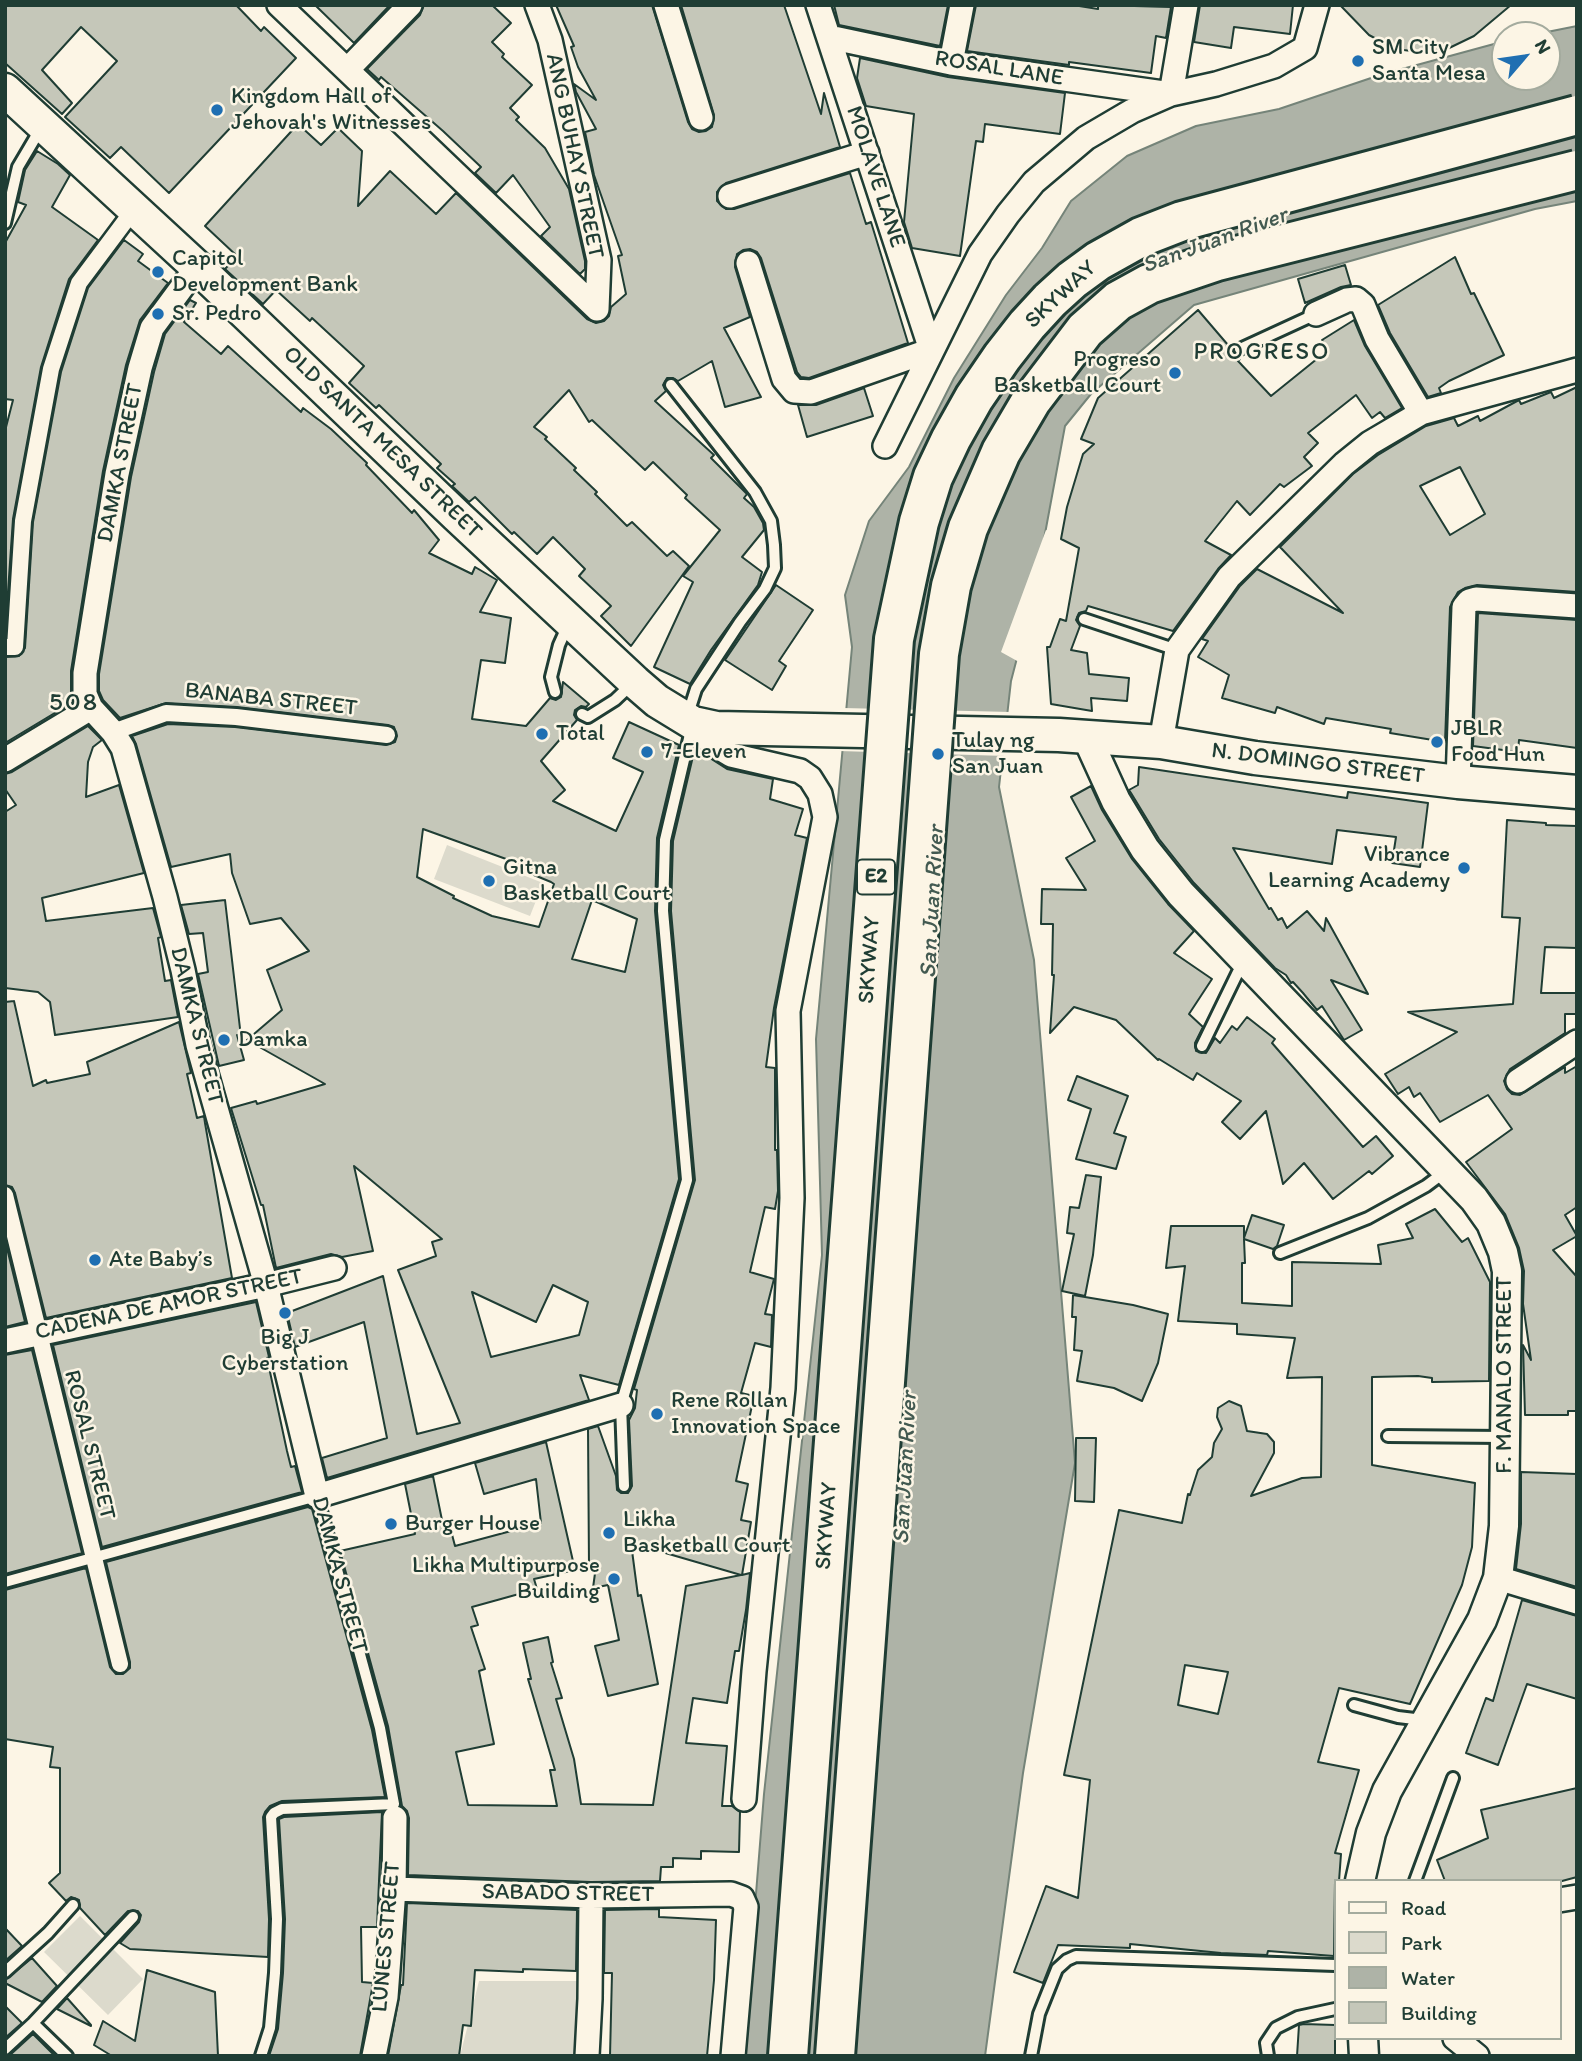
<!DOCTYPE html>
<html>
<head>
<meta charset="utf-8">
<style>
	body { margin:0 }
	#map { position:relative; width:1582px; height:2061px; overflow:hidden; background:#fcf5e5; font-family:Itim,sans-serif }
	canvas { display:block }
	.frame { position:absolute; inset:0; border:7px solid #1f3d34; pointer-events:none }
	.legend { position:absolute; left:1334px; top:1879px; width:228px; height:161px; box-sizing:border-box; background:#fcf5e5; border:2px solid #a4ab9e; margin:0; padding:9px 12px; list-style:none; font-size:21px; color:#1f3d34 }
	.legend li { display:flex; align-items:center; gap:14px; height:35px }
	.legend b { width:35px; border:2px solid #a4ab9e }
	.north { position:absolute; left:1491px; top:21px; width:70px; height:70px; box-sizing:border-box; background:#fcf5e5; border:2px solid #a4ab9e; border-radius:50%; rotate:61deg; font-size:19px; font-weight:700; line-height:28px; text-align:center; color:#1f3d34 }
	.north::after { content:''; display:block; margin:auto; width:24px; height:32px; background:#1f6fb2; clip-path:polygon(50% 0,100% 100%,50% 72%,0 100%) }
</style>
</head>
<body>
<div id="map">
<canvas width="1582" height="2061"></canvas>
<div class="frame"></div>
<ul class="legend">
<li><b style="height:9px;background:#fcf5e5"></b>Road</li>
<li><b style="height:19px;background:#dcdacc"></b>Park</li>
<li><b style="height:19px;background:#aeb3a7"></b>Water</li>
<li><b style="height:19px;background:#c5c7b9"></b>Building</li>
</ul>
<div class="north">N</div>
</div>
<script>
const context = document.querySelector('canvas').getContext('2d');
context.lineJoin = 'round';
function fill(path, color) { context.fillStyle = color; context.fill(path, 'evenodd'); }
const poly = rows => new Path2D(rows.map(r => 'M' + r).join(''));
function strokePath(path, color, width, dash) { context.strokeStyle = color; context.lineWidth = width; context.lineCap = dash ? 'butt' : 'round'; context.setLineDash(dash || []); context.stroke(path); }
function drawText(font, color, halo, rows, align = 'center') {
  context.font = font + ' Itim,sans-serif'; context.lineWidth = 5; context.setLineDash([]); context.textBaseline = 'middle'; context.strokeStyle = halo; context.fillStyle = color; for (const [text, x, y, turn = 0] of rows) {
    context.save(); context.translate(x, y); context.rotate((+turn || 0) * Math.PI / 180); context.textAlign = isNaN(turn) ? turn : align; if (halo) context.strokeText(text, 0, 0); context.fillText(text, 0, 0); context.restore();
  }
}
fill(poly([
	[447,845,543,883,530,916,434,879],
	[80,1916,143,1979,108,2015,44,1952],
	[479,1981,581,1981,576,2056,460,2056]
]), '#dcdacc');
const water = poly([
	[1577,26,1577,201,1535,209,1194,305,1091,394,1065,426,1034,593,1011,681,999,787,1034,960,1075,1463,1023,1773,985,2056,743,2056,764,1794,822,1255,816,1039,852,647,845,595,869,521,909,467,954,378,1006,295,1042,248,1071,201,1127,156,1196,126,1279,109,1380,75,1505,41,1505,77,1547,77,1547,35,1532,35,1577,26]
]);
fill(water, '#aeb3a7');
strokePath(water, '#758479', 2);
fill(poly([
	[1046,530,1049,531,1037,593,1019,662,1001,652],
	[843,708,1011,712,1006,756,839,751]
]), '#fcf5e5');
const building = poly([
	[5,5,236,5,261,31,264,27,296,58,169,193,121,147,110,158,65,117,117,61,81,27,42,70,72,103,62,114,5,63,5,5],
	[315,5,390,5,354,43,315,5],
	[424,5,492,5,511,23,492,42,504,54,502,57,532,85,510,108,519,117,516,120,545,148,569,189,585,261,585,269,580,274,541,236,550,227,513,175,496,193,475,173,481,167,443,131,381,77,379,80,367,69,420,15,424,5],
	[556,5,652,5,688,122,692,129,699,132,706,131,712,127,714,115,681,5,784,5,821,114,824,93,840,147,726,183,717,192,717,201,726,209,734,209,850,173,866,224,871,222,908,343,809,378,801,377,797,372,761,258,757,252,750,249,743,250,737,254,735,267,750,317,724,328,761,397,725,407,712,361,678,381,673,378,667,378,663,385,666,391,655,401,714,455,711,458,747,494,744,498,754,507,763,523,764,530,742,557,762,572,758,585,711,650,690,684,654,667,693,582,683,576,720,530,685,498,687,495,653,462,645,470,592,420,589,422,569,390,534,427,547,437,545,439,576,468,574,470,597,492,595,494,627,526,632,522,667,556,673,551,689,566,631,646,601,616,611,606,579,576,585,569,553,537,537,554,514,532,512,534,475,497,469,502,452,486,455,484,437,468,441,464,379,405,376,408,349,383,364,366,312,318,310,321,276,290,263,304,225,269,237,256,205,226,298,124,321,145,338,128,362,151,358,206,390,171,436,214,456,193,587,319,596,323,604,321,609,316,611,307,626,294,618,256,622,255,594,175,585,132,596,129,576,92,574,84,596,100,578,67,571,47,574,46,556,5],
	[834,5,948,5,940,46,839,25,834,5],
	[976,5,1073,5,1098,9,1098,5,1171,7,1166,38,1156,36,1151,73,1069,62,1069,65,967,51,976,5],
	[1200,5,1293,5,1290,34,1234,27,1231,48,1194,42,1200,5],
	[1340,5,1511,5,1474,36,1445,50,1420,52,1395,49,1369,35,1340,5],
	[860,58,948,77,1065,93,1060,134,985,124,983,142,976,141,960,256,912,248,904,222,914,114,866,106,857,78,860,58],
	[37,151,58,164,70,175,52,207,98,240,69,279,41,367,13,519,5,635,5,431,13,400,5,399,5,243,26,205,18,202,25,170,37,151],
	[124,240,143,254,138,261,168,283,140,320,126,365,103,471,71,671,71,694,73,702,5,743,5,657,19,656,25,648,33,522,61,372,88,288,124,240],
	[1455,257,1471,294,1474,293,1504,355,1449,381,1439,388,1441,393,1428,397,1390,333,1378,305,1455,257],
	[1345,265,1351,285,1341,287,1305,303,1298,279,1345,265],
	[190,300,196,303,184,322,221,354,228,346,301,412,303,408,331,429,367,463,366,465,412,513,414,510,439,540,429,553,472,574,475,567,497,580,480,612,511,618,505,663,481,660,472,719,526,726,550,698,556,700,561,697,563,682,589,704,586,707,581,706,575,710,574,715,577,720,541,761,565,790,553,801,616,831,643,772,613,758,629,722,679,745,657,838,655,911,679,1179,619,1385,580,1375,589,1400,327,1478,322,1458,387,1438,364,1322,295,1347,287,1313,383,1276,417,1434,460,1423,398,1270,436,1256,432,1242,442,1239,354,1166,373,1251,342,1257,331,1254,276,1268,263,1205,261,1205,231,1108,256,1101,257,1104,325,1084,247,1040,282,1010,267,970,309,951,281,918,250,924,232,873,230,854,171,867,136,744,132,736,168,724,235,727,386,745,395,742,397,736,394,727,388,725,237,707,166,703,120,718,103,700,99,691,99,674,131,477,154,372,165,334,190,300],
	[423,829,531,868,529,873,551,882,554,884,539,927,492,916,453,898,454,896,417,877,423,829],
	[592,900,637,919,625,972,572,959,592,900],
	[553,1285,588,1302,579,1335,491,1357,472,1292,536,1322,553,1285],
	[1198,310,1240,359,1238,361,1271,396,1328,350,1322,340,1354,320,1365,346,1402,408,1385,418,1380,412,1372,418,1356,395,1308,433,1318,443,1304,457,1312,466,1284,487,1280,484,1250,515,1237,501,1205,541,1231,555,1218,569,1173,631,1088,606,1086,611,1079,613,1076,620,1080,626,1071,650,1087,653,1089,674,1129,678,1127,701,1091,698,1092,711,1051,704,1047,647,1050,647,1060,619,1066,621,1079,548,1061,539,1067,507,1083,454,1094,444,1081,439,1098,398,1198,310],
	[1577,387,1577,592,1477,585,1465,588,1458,592,1450,607,1445,742,1390,733,1391,729,1326,718,1324,724,1277,707,1275,713,1222,698,1229,675,1198,657,1208,641,1202,639,1240,586,1257,569,1343,613,1280,547,1353,474,1378,455,1426,426,1454,418,1458,426,1478,416,1480,421,1519,400,1521,404,1551,392,1554,398,1577,387],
	[1460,467,1485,514,1450,535,1420,486,1460,467],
	[864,388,873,416,807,437,798,405,816,405,864,388],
	[776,585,813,610,779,661,786,666,772,690,725,660,776,585],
	[1478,613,1577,620,1577,748,1519,740,1518,752,1473,746,1478,613],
	[88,726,102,740,93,747,88,762,86,797,119,785,144,873,42,898,46,921,153,908,161,937,158,938,165,981,171,980,178,1017,55,1035,50,1002,38,992,5,988,5,812,16,805,5,789,5,774,12,772,88,726],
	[699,751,727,769,773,779,770,799,803,809,795,835,807,838,774,1008,766,1067,775,1068,775,1150,777,1150,778,1191,775,1209,765,1207,750,1272,774,1279,765,1314,772,1315,771,1347,755,1343,741,1393,754,1396,736,1481,748,1484,741,1520,751,1522,742,1575,750,1573,746,1610,739,1651,735,1651,727,1703,693,1698,686,1743,727,1746,722,1806,732,1806,740,1812,739,1852,701,1851,701,1859,673,1858,673,1867,661,1867,660,1881,591,1882,408,1875,409,1818,407,1811,402,1806,388,1726,340,1551,415,1534,405,1484,433,1476,443,1525,449,1523,455,1546,541,1523,536,1479,484,1494,475,1463,546,1442,575,1570,534,1579,537,1589,472,1607,478,1625,471,1627,485,1669,479,1671,494,1744,456,1752,468,1805,557,1806,550,1770,555,1770,528,1679,531,1679,523,1643,548,1637,553,1662,551,1663,562,1698,556,1699,574,1759,581,1804,653,1805,686,1586,741,1575,631,1543,638,1596,641,1595,658,1684,608,1696,595,1646,619,1640,608,1585,593,1588,596,1566,589,1567,588,1429,598,1426,616,1476,617,1490,621,1493,628,1493,632,1486,629,1420,635,1408,637,1390,634,1389,695,1180,671,911,673,841,694,752,697,754,699,751],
	[1139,767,1347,798,1348,792,1428,803,1420,867,1392,863,1396,837,1337,830,1332,864,1233,848,1269,909,1271,908,1278,920,1282,918,1287,928,1307,911,1324,931,1326,918,1368,994,1331,980,1362,1030,1344,1040,1322,1006,1317,1010,1303,993,1293,982,1291,983,1286,975,1275,968,1194,883,1159,839,1131,793,1129,790,1138,785,1139,767],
	[1091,786,1102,810,1132,859,1168,904,1194,931,1174,953,1212,979,1189,1014,1203,1027,1195,1043,1196,1051,1206,1053,1215,1038,1220,1043,1232,1026,1237,1030,1247,1017,1275,1039,1272,1043,1363,1147,1376,1136,1393,1156,1372,1174,1369,1171,1333,1199,1304,1163,1283,1184,1266,1111,1240,1139,1222,1122,1241,1101,1197,1073,1193,1080,1159,1059,1158,1060,1116,1020,1074,1007,1050,1033,1054,975,1052,975,1053,924,1041,924,1042,889,1086,890,1066,858,1095,841,1071,797,1091,786],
	[1507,820,1546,823,1546,825,1577,826,1577,948,1545,947,1541,993,1577,993,1577,1014,1565,1014,1565,1033,1510,1069,1504,1081,1507,1089,1512,1094,1520,1095,1565,1067,1565,1073,1577,1066,1577,1207,1565,1215,1577,1236,1553,1250,1577,1277,1577,1411,1568,1411,1568,1415,1525,1415,1523,1345,1531,1360,1523,1304,1524,1271,1519,1248,1505,1214,1466,1162,1512,1129,1488,1095,1440,1122,1420,1093,1414,1097,1409,1087,1398,1094,1385,1074,1457,1032,1408,1012,1513,1004,1520,918,1502,917,1507,820],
	[225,900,241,1037,237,1035,244,1060,219,1066,198,974,208,972,203,933,189,934,181,905,225,900],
	[14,1001,33,1086,46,1080,47,1083,90,1074,87,1062,179,1022,191,1073,187,1074,197,1118,204,1116,205,1123,232,1278,46,1318,15,1193,12,1187,5,1185,5,1002,14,1001],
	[1077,1076,1128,1096,1114,1133,1126,1137,1116,1169,1076,1159,1091,1109,1068,1100,1077,1076],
	[1086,1175,1101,1177,1093,1255,1085,1296,1062,1291,1074,1234,1067,1233,1070,1207,1079,1208,1086,1175],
	[1435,1209,1462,1242,1468,1238,1490,1282,1489,1381,1432,1382,1432,1378,1418,1376,1372,1377,1372,1465,1475,1483,1472,1547,1462,1585,1410,1704,1339,1688,1318,1762,1359,1770,1335,1853,1341,1854,1339,1881,1335,1881,1334,1956,1268,1951,1267,1955,1221,1953,1130,1944,1130,1948,1058,1945,1043,1983,1014,1972,1046,1886,1078,1898,1090,1780,1064,1775,1119,1510,1182,1523,1188,1494,1190,1495,1198,1470,1212,1457,1214,1443,1222,1429,1217,1417,1218,1408,1229,1401,1241,1406,1247,1431,1267,1434,1274,1442,1274,1453,1251,1496,1302,1478,1321,1477,1322,1377,1287,1378,1295,1338,1237,1334,1237,1324,1178,1321,1185,1266,1166,1268,1171,1226,1244,1226,1244,1238,1252,1215,1284,1225,1277,1246,1273,1249,1244,1239,1245,1263,1242,1263,1242,1303,1292,1306,1292,1262,1381,1264,1378,1245,1413,1238,1406,1224,1435,1209],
	[1185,1665,1228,1672,1218,1714,1178,1705,1185,1665],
	[5,1240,25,1322,5,1327,5,1240],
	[1073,1295,1133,1305,1168,1314,1158,1363,1142,1401,1114,1388,1077,1381,1082,1351,1074,1350,1076,1317,1072,1317,1073,1295],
	[256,1302,269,1357,267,1358,287,1451,291,1467,295,1466,302,1492,102,1547,53,1345,256,1302],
	[32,1350,82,1553,5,1574,5,1355,32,1350],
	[1076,1438,1096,1438,1094,1502,1075,1501,1076,1438],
	[1521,1472,1577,1474,1577,1587,1516,1569,1521,1524,1521,1472],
	[308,1507,312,1509,372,1730,385,1797,282,1801,270,1806,265,1812,263,1817,269,1919,268,1957,130,1949,120,1943,139,1922,141,1915,138,1911,128,1911,105,1935,80,1908,79,1900,71,1897,66,1901,49,1883,60,1873,60,1768,50,1767,53,1747,5,1739,5,1590,86,1568,110,1667,116,1674,123,1674,130,1668,130,1662,106,1562,308,1507],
	[1522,1600,1577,1616,1577,1699,1527,1684,1498,1765,1466,1753,1486,1698,1493,1701,1522,1600],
	[1577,1788,1577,1877,1562,1881,1445,1881,1437,1860,1488,1838,1481,1810,1577,1788],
	[382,1812,377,1927,361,1927,362,1982,373,1983,360,2056,269,2056,278,2029,283,1973,285,1919,279,1819,284,1817,382,1812],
	[407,1903,577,1910,576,1971,523,1969,523,1972,475,1970,471,2026,463,2025,459,2056,388,2056,401,1985,403,1985,407,1903],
	[659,1909,659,1917,716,1920,714,1980,707,2056,610,2056,612,1973,604,1973,605,1910,659,1909],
	[5,1928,22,1946,5,1961,5,1928],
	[32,1958,57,1986,42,2002,5,1983,5,1980,32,1958],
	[147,1970,215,1992,218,2056,112,2056,94,2045,103,2021,135,2041,147,1970],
	[67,1998,91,2025,91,2026,57,2009,67,1998],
	[5,2006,22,2023,5,2038,5,2006],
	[1304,2024,1335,2025,1335,2056,1297,2056,1299,2025,1304,2024],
	[33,2034,55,2056,9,2056,10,2055,33,2034]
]);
fill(building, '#c5c7b9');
strokePath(building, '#1f3d34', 2);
const service = poly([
	[5,223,18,167,41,128],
	[1240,349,1316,314],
	[671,385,755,492,771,521,774,545,775,568,765,589,740,622,696,689,687,717],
	[1084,619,1177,650],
	[555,692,551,677,559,645,568,625],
	[582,714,588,717,615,700,633,683],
	[1202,1046,1238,972,1247,963],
	[1280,1253,1368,1218,1426,1186,1446,1171],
	[1388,1436,1504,1437],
	[624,1486,621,1405,687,1180,663,911,665,840,692,726],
	[5,1582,317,1496,380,1728,394,1804,282,1809,274,1813,271,1817,277,1919,275,1973,270,2028,261,2056],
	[1354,1705,1398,1717,1423,1720],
	[1415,1881,1453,1778],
	[5,1972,48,1933,73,1905],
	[33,2023,67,2056],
	[5,2049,33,2023,133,1917],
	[1031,2056,1039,2014,1057,1969,1067,1960,1076,1956,1335,1965],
	[1268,2056,1266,2043,1276,2028,1298,2017,1335,2009]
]);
const pedestrian = poly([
	[5,647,15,647,23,521,51,369,79,283,135,208],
	[113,732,166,713,236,717,387,735],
	[5,1195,120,1664]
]);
const minor = poly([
	[279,5,597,309],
	[537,5,550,40,599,260,597,309],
	[666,5,701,118],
	[829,37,951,63,1171,94,1186,5],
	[951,63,962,5],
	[347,70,410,5],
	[730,196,867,153],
	[748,263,784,379,794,391,811,392,931,350,818,5],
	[197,267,152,328,140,368,117,474,85,673,85,694,91,708,113,732,123,748,165,897,183,970,198,1045,266,1285,317,1496,621,1405],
	[1316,314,1347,300,1356,299,1363,305,1377,339,1421,413],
	[885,446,980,254,1008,214,1034,182,1086,138,1132,111,1171,94,1216,84,1274,66,1305,48,1317,5],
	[693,723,711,743,731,755,800,771,810,778,820,794,825,817,788,1011,792,1198,783,1388,754,1671,744,1799],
	[1161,742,1177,650,1229,577,1344,464,1370,443,1421,413,1577,370],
	[5,760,91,708],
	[1458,782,1464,607,1469,601,1476,599,1577,606],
	[1518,1081,1577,1042],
	[5,1341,266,1285,334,1268],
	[1498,1578,1577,1602],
	[394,1889,591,1896,731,1894,742,1898,746,1907,733,2056],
	[1559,1900,1577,1897],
	[1455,2038,1477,2056],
	[374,2056,386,1997,394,1889,395,1818],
	[587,2056,590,1999,591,1896]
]);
const tertiary = poly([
	[1091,737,1090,744,1116,801,1145,849,1181,894,1474,1199,1491,1223,1503,1252,1507,1271,1504,1526,1498,1578,1482,1620,1387,1791,1371,1833,1360,1881],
	[1363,2038,1364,2056]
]);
const secondary = poly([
	[5,90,197,267,457,516,635,682,657,701,693,723,716,728,1059,735,1161,742,1255,758,1458,782,1577,792]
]);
strokePath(service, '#1f3d34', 16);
strokePath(pedestrian, '#1f3d34', 21);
strokePath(minor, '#1f3d34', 28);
strokePath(tertiary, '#1f3d34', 33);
strokePath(secondary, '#1f3d34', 37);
strokePath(service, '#fcf5e5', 10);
strokePath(pedestrian, '#fcf5e5', 16);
strokePath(minor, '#fcf5e5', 23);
strokePath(tertiary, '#fcf5e5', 28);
strokePath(secondary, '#fcf5e5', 32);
const motorwayBridge = poly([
	[788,2056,894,639,919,522,933,477,951,439,974,398,1002,357,1027,325,1050,300,1072,280,1098,261,1141,237,1182,221,1577,115],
	[835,2056,939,654,951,586,968,528,1001,452,1031,401,1085,330,1118,301,1149,284,1217,261,1577,170]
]);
strokePath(motorwayBridge, '#1f3d34', 44, []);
strokePath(motorwayBridge, '#fcf5e5', 38);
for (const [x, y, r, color] of [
	[1358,61,7,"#1f6fb2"],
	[217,110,7,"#1f6fb2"],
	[158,272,7,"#1f6fb2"],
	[158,314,7,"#1f6fb2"],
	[1175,373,7,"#1f6fb2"],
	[542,734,7,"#1f6fb2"],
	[1437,742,7,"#1f6fb2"],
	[647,752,7,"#1f6fb2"],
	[938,754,7,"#1f6fb2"],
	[1464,868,7,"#1f6fb2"],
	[489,881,7,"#1f6fb2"],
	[224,1040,7,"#1f6fb2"],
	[95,1260,7,"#1f6fb2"],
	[285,1313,7,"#1f6fb2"],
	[657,1414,7,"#1f6fb2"],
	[391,1524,7,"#1f6fb2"],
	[609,1533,7,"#1f6fb2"],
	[614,1579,7,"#1f6fb2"]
]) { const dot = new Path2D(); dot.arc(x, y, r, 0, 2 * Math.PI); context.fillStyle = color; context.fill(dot); strokePath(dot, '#fcf5e5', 2.5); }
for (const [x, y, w] of [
	[876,877,38]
]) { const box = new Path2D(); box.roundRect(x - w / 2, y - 17.5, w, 35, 5); context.fillStyle = '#fcf5e5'; context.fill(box); strokePath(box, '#1f3d34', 2); }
drawText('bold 21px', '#1f3d34', null, [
	["E2",876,877]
]);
drawText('23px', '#1f3d34', '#fcf5e5', [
	["SM City",1372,48],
	["Santa Mesa",1372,74],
	["Kingdom Hall of",231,97],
	["Jehovah's Witnesses",231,123],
	["Capitol",172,259],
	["Development Bank",172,285],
	["Sr. Pedro",172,314],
	["Progreso",1161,360,"right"],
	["Basketball Court",1161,386,"right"],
	["JBLR",1451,729],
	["Food Hun",1451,755],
	["Total",556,734],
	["Tulay ng",952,741],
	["San Juan",952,767],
	["7-Eleven",661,752],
	["Vibrance",1450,855,"right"],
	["Learning Academy",1450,881,"right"],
	["Gitna",503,868],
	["Basketball Court",503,894],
	["Damka",238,1040],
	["Ate Baby’s",109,1260],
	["Big J",285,1338,"center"],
	["Cyberstation",285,1364,"center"],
	["Rene Rollan",671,1401],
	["Innovation Space",671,1427],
	["Likha",623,1520],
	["Basketball Court",623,1546],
	["Burger House",405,1524],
	["Likha Multipurpose",600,1566,"right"],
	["Building",600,1592,"right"]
], 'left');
drawText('23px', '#1f3d34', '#fcf5e5', [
	["ROSAL LANE",999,69,9],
	["ANG BUHAY STREET",574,156,78],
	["MOLAVE LANE",875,177,72],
	["SKYWAY",1061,295,-43],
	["OLD SANTA MESA STREET",382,443,44],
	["DAMKA STREET",121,463,-79],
	["BANABA STREET",271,700,6],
	["N. DOMINGO STREET",1318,764,7],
	["SKYWAY",870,960,-86],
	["DAMKA STREET",196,1026,76],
	["CADENA DE AMOR STREET",169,1305,-12],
	["F. MANALO STREET",1505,1375,-90],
	["ROSAL STREET",89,1445,76],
	["SKYWAY",827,1526,-86],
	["DAMKA STREET",339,1575,75],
	["SABADO STREET",568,1894,1],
	["LUNES STREET",387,1937,-85]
]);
drawText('italic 24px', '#435a51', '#fcf5e5', [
	["San Juan River",1215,241,-20],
	["San Juan River",933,902,-87],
	["San Juan River",906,1468,-87]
]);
context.letterSpacing = '2px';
drawText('24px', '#1f3d34', '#fcf5e5', [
	["PROGRESO",1262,353]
]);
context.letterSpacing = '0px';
context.letterSpacing = '2px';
drawText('26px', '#1f3d34', '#fcf5e5', [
	["508",74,703]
]);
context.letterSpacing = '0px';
</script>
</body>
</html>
